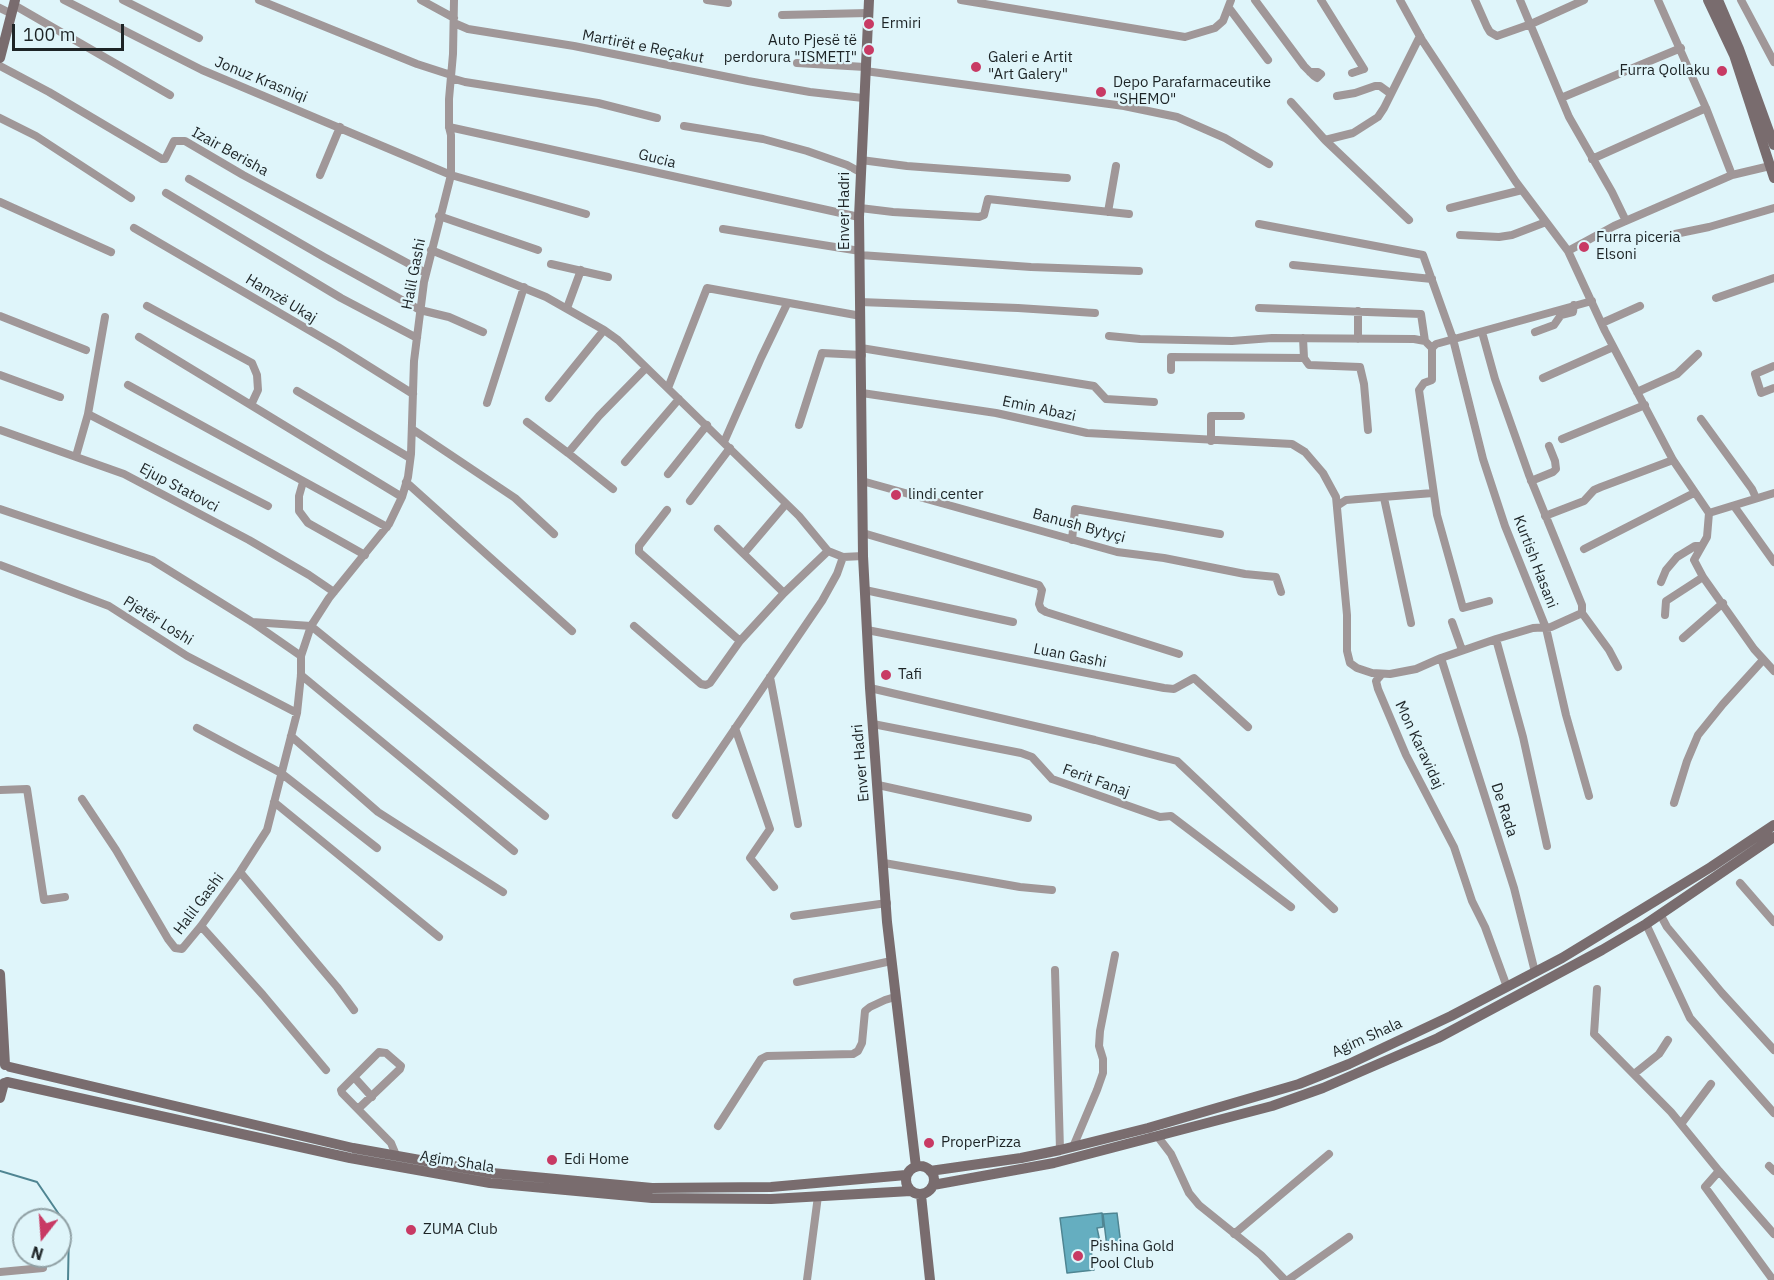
<!DOCTYPE html>
<html>
<head>
<meta charset="utf-8">
<style>
	body { margin:0 }
	#map { position:relative; width:1774px; height:1280px; overflow:hidden; background:#dff5fa; font-family:"IBM Plex Sans",sans-serif }
	canvas { display:block }
	.north { position:absolute; left:12px; top:1208px; width:60px; height:60px; box-sizing:border-box; background:#dff5fa; border:2px solid #91a1a5; border-radius:50%; rotate:197deg; font-size:16px; font-weight:700; line-height:24px; text-align:center; color:#1d2426 }
	.north::after { content:''; display:block; margin:auto; width:21px; height:27px; background:#c83a64; clip-path:polygon(50% 0,100% 100%,50% 72%,0 100%) }
	.scale { position:absolute; left:12px; top:24px; width:112px; height:27px; box-sizing:border-box; border:3px solid #1d2426; border-top:0; padding-left:8px; font-size:18px; line-height:21px; white-space:nowrap; color:#1d2426; -webkit-text-stroke:4px #dff5fa; paint-order:stroke }
</style>
</head>
<body>
<div id="map">
<canvas width="1774" height="1280"></canvas>
<div class="north">N</div>
<div class="scale">100 m</div>
</div>
<script>
const context = document.querySelector('canvas').getContext('2d');
context.lineJoin = 'round';
function fill(path, color) { context.fillStyle = color; context.fill(path, 'evenodd'); }
const poly = rows => new Path2D(rows.map(r => 'M' + r).join(''));
function strokePath(path, color, width, dash) { context.strokeStyle = color; context.lineWidth = width; context.lineCap = dash ? 'butt' : 'round'; context.setLineDash(dash || []); context.stroke(path); }
function drawText(font, color, halo, rows, align = 'center') {
  context.font = font + ' "IBM Plex Sans",sans-serif'; context.lineWidth = 4.5; context.setLineDash([]); context.textBaseline = 'middle'; context.strokeStyle = halo; context.fillStyle = color; for (const [text, x, y, turn = 0] of rows) {
    context.save(); context.translate(x, y); context.rotate((+turn || 0) * Math.PI / 180); context.textAlign = isNaN(turn) ? turn : align; if (halo) context.strokeText(text, 0, 0); context.fillText(text, 0, 0); context.restore();
  }
}
const water = poly([
	[1102,1213,1103,1227,1097,1228,1100,1242,1090,1243,1094,1270,1067,1273,1060,1218,1102,1213],
	[1117,1213,1121,1245,1107,1247,1103,1214,1117,1213]
]);
fill(water, '#65aec0');
strokePath(water, '#4f8592', 1.5);
strokePath(poly([
	[0,1171,37,1182,69,1229,68,1280]
]), '#4f8592', 2);
strokePath(poly([
	[64,0,202,70,451,175,586,214],
	[123,0,199,38],
	[259,0,417,64,451,75],
	[421,0,454,18],
	[707,0,728,3],
	[961,0,1185,37,1215,28,1223,21,1231,0],
	[1255,0,1304,66,1314,76,1317,78,1321,74,1318,72,1310,72],
	[1321,0,1364,69,1352,73],
	[1400,0,1422,40,1516,182,1568,251,1605,331,1673,460,1709,513],
	[1475,0,1487,27,1490,32,1497,36,1531,24,1584,0],
	[1520,0,1569,117,1612,192,1626,221],
	[1658,0,1706,108,1732,175],
	[1741,0,1774,62],
	[14,5,170,95],
	[0,8,12,14],
	[1229,8,1268,60],
	[782,15,868,13],
	[454,23,468,29,574,46,748,81,810,92,863,98],
	[797,63,865,67],
	[0,66,49,92,162,159,165,159,174,141,185,141,243,175,426,273],
	[865,71,1124,106,1177,117,1225,138,1269,164],
	[451,78,465,82,598,103,657,118],
	[1337,96,1355,93,1375,86,1380,86,1391,94],
	[1561,98,1681,48],
	[1291,102,1325,140,1353,133,1378,117,1384,108,1420,36],
	[0,118,36,136,131,198],
	[684,126,763,139,807,151,847,165,860,172],
	[449,127,859,217],
	[1325,140,1409,220],
	[1592,159,1706,108],
	[861,160,907,166,1067,178],
	[320,175,340,127],
	[189,179,324,257,420,310,449,317,483,332],
	[166,193,341,298,417,338],
	[0,202,111,252],
	[860,208,893,212,979,217,984,215,988,199,1129,214],
	[1450,208,1522,190],
	[1108,212,1116,166],
	[439,216,538,250],
	[1259,224,1423,255,1453,339,1483,459,1505,526,1546,628,1566,715,1589,796],
	[134,228,338,347,413,394],
	[723,229,860,251],
	[1675,234,1709,227,1774,208],
	[1460,235,1499,237,1512,235,1546,222],
	[431,250,546,297,604,330,618,340,799,516,828,551,843,557,863,556],
	[1568,251,1614,226,1732,175,1770,166],
	[860,255,1031,267,1139,271],
	[551,264,608,277],
	[1293,265,1432,279],
	[1716,298,1774,278],
	[860,302,1018,308,1095,313],
	[147,306,252,363,257,375,258,390,251,405],
	[567,308,581,270],
	[1259,308,1421,314,1425,341],
	[1358,311,1358,339],
	[0,316,86,350],
	[1602,323,1640,306],
	[1482,332,1495,379,1529,475,1582,605,1582,613,1609,650,1618,667],
	[1535,332,1554,325,1561,315,1573,312,1574,305],
	[1109,336,1140,339,1232,341,1272,338,1414,339,1425,341,1432,348],
	[139,337,402,497],
	[1303,338,1304,358,1309,365,1360,367,1364,384,1368,430],
	[861,348,1094,386,1106,399,1154,402],
	[1432,348,1432,380,1424,383,1419,390,1437,515,1463,608,1489,601],
	[1432,348,1436,344,1592,301],
	[1774,366,1755,374,1761,393,1774,388],
	[1171,370,1171,357,1304,358],
	[0,375,60,397],
	[1543,378,1613,347],
	[128,385,387,527],
	[668,388,707,288,861,316],
	[297,391,410,458],
	[1637,392,1677,374,1698,354],
	[862,393,996,413,1087,433,1292,444,1305,452,1323,473,1336,497,1347,615,1347,651,1350,663,1357,668,1372,673,1390,674,1416,669,1441,658,1496,639,1533,628,1551,627,1582,613],
	[549,398,604,330],
	[487,403,524,287],
	[88,414,105,317],
	[1701,419,1752,489,1756,498],
	[527,422,568,453,599,416,646,368],
	[799,425,822,353,862,355],
	[412,429,515,498,554,534],
	[0,430,124,474,249,540,309,575,334,592],
	[1562,439,1645,405],
	[1211,441,1211,416,1241,416],
	[724,442,761,358,787,304],
	[568,453,613,489],
	[76,456,88,414,268,506],
	[625,462,679,399],
	[668,474,707,425],
	[862,481,1117,552,1164,558,1245,574,1276,577,1281,592],
	[1531,481,1553,472,1556,469,1555,461,1549,446],
	[303,482,299,496,299,511,308,523,365,555],
	[406,482,572,631],
	[1384,498,1411,623],
	[690,501,730,448],
	[1337,506,1346,500,1433,493],
	[1734,506,1774,562],
	[0,509,152,560,252,622,301,656],
	[667,510,639,546,639,552,740,641],
	[1709,513,1707,537,1694,560,1703,577,1754,649,1774,671],
	[1709,513,1774,493],
	[1545,516,1584,501,1594,490,1601,487,1673,460],
	[718,529,784,593],
	[863,533,1039,585,1042,590,1039,604,1041,609,1046,612,1179,654],
	[1072,540,1075,509,1220,534],
	[1584,549,1694,493],
	[746,551,786,504],
	[0,565,109,606,187,656,297,713],
	[1661,582,1666,570,1677,557,1695,546,1700,546],
	[865,590,1013,622],
	[1665,615,1666,601,1703,577],
	[252,622,311,626,545,816],
	[1452,622,1462,650],
	[634,626,701,684,706,685,710,683,740,641,784,593,828,551],
	[867,630,1164,688,1174,689,1194,678,1248,727],
	[1683,638,1723,603],
	[1496,639,1523,737,1547,846],
	[1441,658,1514,888,1535,972],
	[301,675,514,851],
	[1381,675,1376,681,1378,689,1406,755,1454,847,1472,901,1485,927,1507,987],
	[770,677,798,824],
	[870,688,1095,740,1177,761,1334,909],
	[873,724,1021,753,1032,757,1052,779,1160,817,1171,816,1291,907],
	[197,728,281,773,377,848],
	[735,728,770,829,750,858,774,887],
	[291,736,378,812,503,892],
	[878,785,1028,818],
	[0,790,27,789,44,900,65,897],
	[82,799,116,850,168,939,175,948,182,949,201,926,240,872,267,830,297,713,301,675,301,656,311,626,329,598,389,524,402,497,408,477,411,454,414,361,424,282,451,175,451,135,449,127,449,99,453,54,454,0],
	[274,802,439,937],
	[1674,803,1687,761,1698,735,1723,704,1763,660],
	[676,815,822,601,837,574,843,557],
	[884,863,1020,887,1052,890],
	[240,872,337,987,354,1010],
	[1740,883,1774,922],
	[1660,914,1667,927,1722,993,1774,1050],
	[794,916,887,903],
	[1646,924,1690,1018,1774,1113],
	[201,926,263,995,326,1070],
	[1055,970,1060,1150],
	[797,982,891,961],
	[1597,989,1594,1034,1671,1112,1719,1171,1774,1234],
	[1634,1074,1659,1054,1668,1040],
	[354,1077,372,1097],
	[358,1109,400,1069,401,1066,386,1053,379,1052,341,1090,342,1093,391,1143,396,1155],
	[1681,1124,1711,1084],
	[718,1126,761,1059,767,1056,853,1054,858,1051,862,1043,865,1011,870,1007,885,1000,895,997],
	[1158,1137,1171,1154,1189,1193,1199,1205,1261,1255,1285,1280],
	[1073,1147,1097,1090,1103,1073,1103,1059,1099,1046,1100,1031,1115,955],
	[1769,1166,1774,1171],
	[1719,1171,1705,1187,1773,1280],
	[1234,1234,1329,1154],
	[0,1272,43,1268],
	[807,1280,818,1196],
	[1288,1280,1349,1237]
]), '#a09798', 8);
strokePath(poly([
	[869,0,859,217,863,556,870,688,887,922,916,1167],
	[1708,0,1734,55,1774,178],
	[1718,0,1739,49,1774,145],
	[0,58,15,0],
	[0,974,5,1065],
	[10,1067,353,1148,492,1173,652,1188,771,1187,906,1175],
	[7,1082,350,1158,490,1183,652,1198,771,1199,911,1191],
	[0,1098,4,1083],
	'906 1180a14 14 0 1 1 28 0a14 14 0 1 1-28 0Z',
	[930,1171,1021,1158,1060,1150,1148,1128,1299,1084,1349,1064,1451,1016,1562,958,1711,867,1774,825],
	[933,1185,1054,1163,1272,1106,1323,1088,1438,1038,1602,950,1646,924,1774,837],
	[921,1195,930,1280]
]), '#796c6e', 10);
for (const [x, y, r, color] of [
	[869,24,6,"#c83a64"],
	[869,50,6,"#c83a64"],
	[976,67,6,"#c83a64"],
	[1722,71,6,"#c83a64"],
	[1101,92,6,"#c83a64"],
	[1584,247,6,"#c83a64"],
	[896,495,6,"#c83a64"],
	[886,675,6,"#c83a64"],
	[929,1143,6,"#c83a64"],
	[552,1160,6,"#c83a64"],
	[411,1230,6,"#c83a64"],
	[1078,1256,6,"#c83a64"]
]) { const dot = new Path2D(); dot.arc(x, y, r, 0, 2 * Math.PI); context.fillStyle = color; context.fill(dot); strokePath(dot, '#dff5fa', 2); }
drawText('15px', '#1d2426', '#dff5fa', [
	["Ermiri",881,24],
	["Auto Pjesë të",857,41,"right"],
	["perdorura \"ISMETI\"",857,58,"right"],
	["Galeri e Artit",988,58],
	["\"Art Galery\"",988,75],
	["Furra Qollaku",1710,71,"right"],
	["Depo Parafarmaceutike",1113,83],
	["\"SHEMO\"",1113,100],
	["Furra piceria",1596,238],
	["Elsoni",1596,255],
	["lindi center",908,495],
	["Tafi",898,675],
	["ProperPizza",941,1143],
	["Edi Home",564,1160],
	["ZUMA Club",423,1230],
	["Pishina Gold",1090,1247],
	["Pool Club",1090,1264]
], 'left');
drawText('15px', '#1d2426', '#dff5fa', [
	["Martirët e Reçakut",643,47,11],
	["Jonuz Krasniqi",261,80,22],
	["Izair Berisha",230,152,29],
	["Gucia",657,159,14],
	["Enver Hadri",845,211,-90],
	["Halil Gashi",414,274,-79],
	["Hamzë Ukaj",281,299,31],
	["Emin Abazi",1039,409,12],
	["Ejup Statovci",179,488,28],
	["Banush Bytyçi",1079,526,15],
	["Kurtish Hasani",1535,562,69],
	["Pjetër Loshi",158,621,32],
	["Luan Gashi",1070,656,11],
	["Mon Karavidaj",1419,745,65],
	["Enver Hadri",861,763,-95],
	["Ferit Fanaj",1096,781,20],
	["De Rada",1504,810,72],
	["Halil Gashi",199,904,-53],
	["Agim Shala",1367,1038,-24],
	["Agim Shala",457,1162,9]
]);
</script>
</body>
</html>
